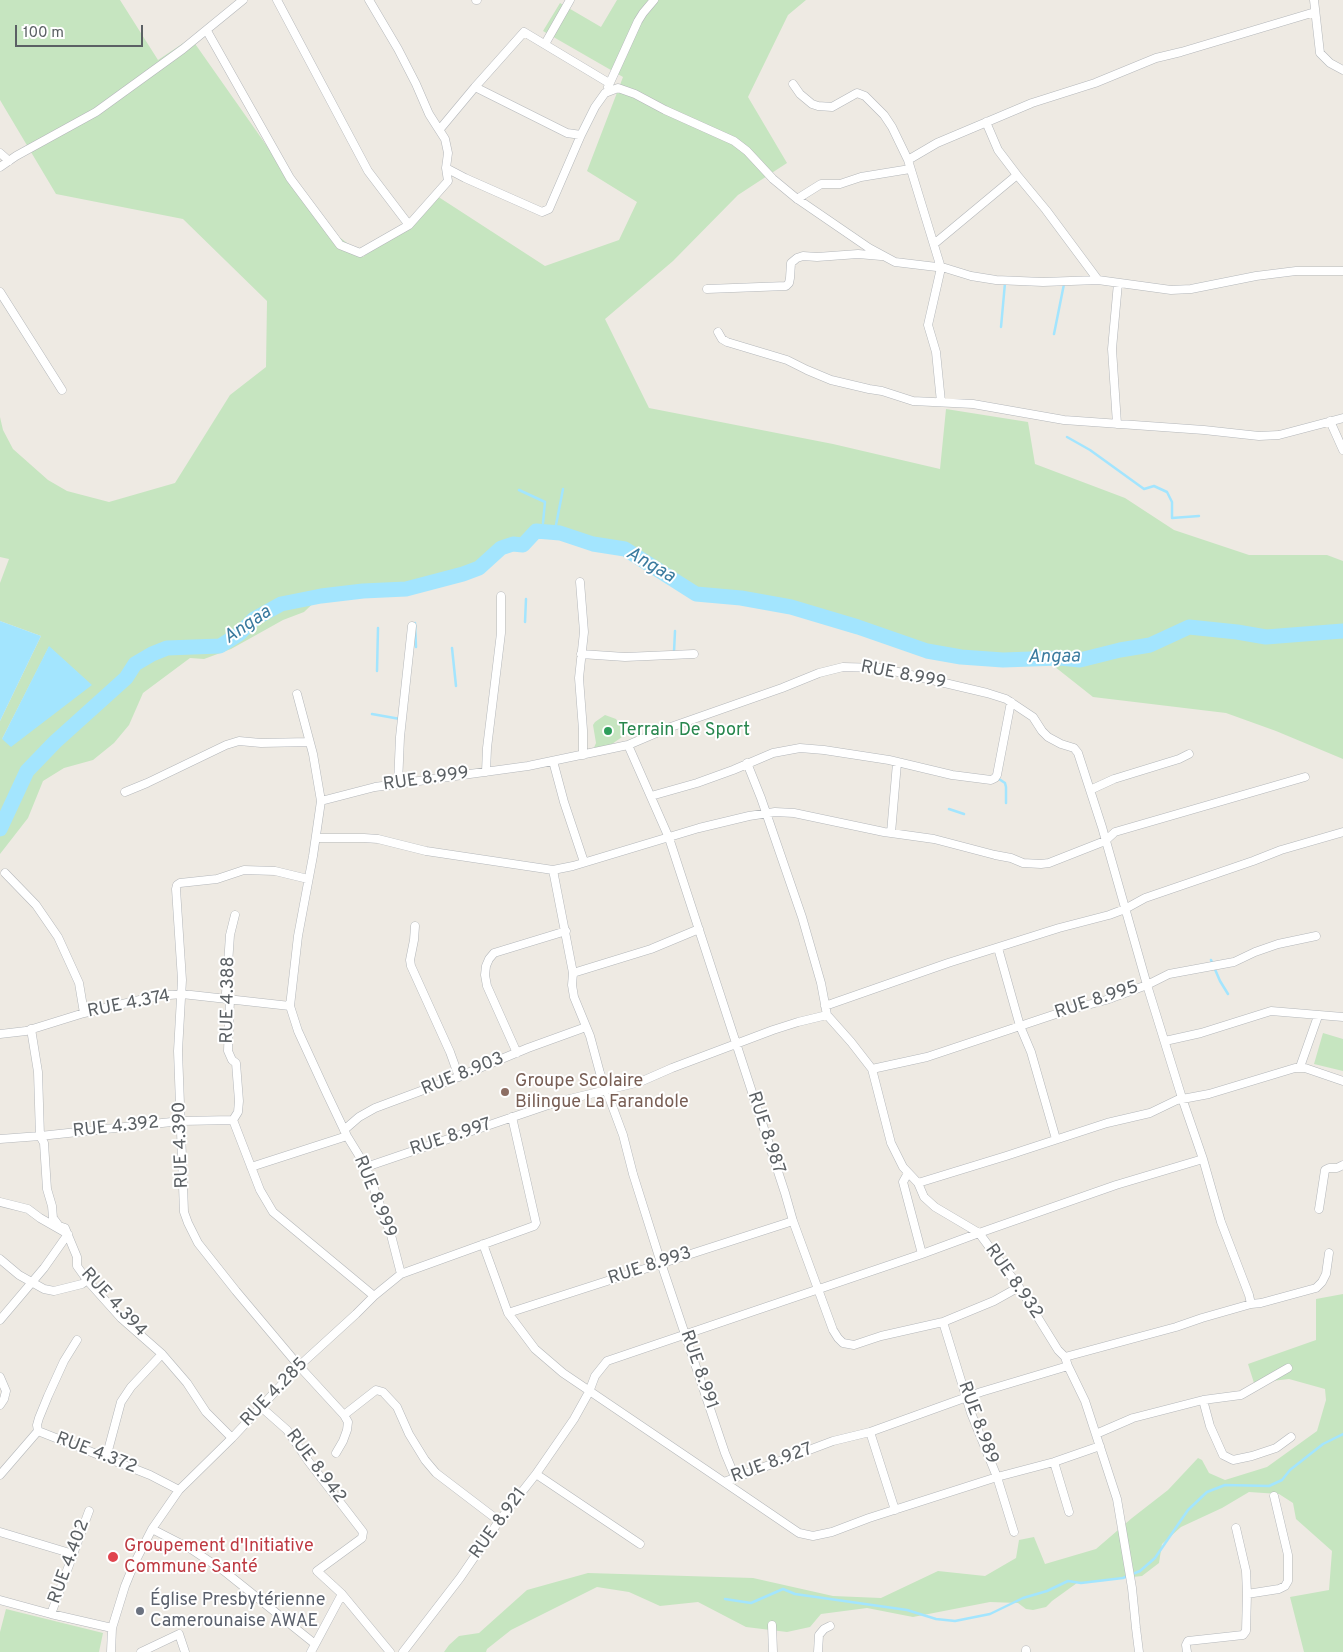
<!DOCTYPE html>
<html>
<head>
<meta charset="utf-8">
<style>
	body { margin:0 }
	#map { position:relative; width:1343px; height:1652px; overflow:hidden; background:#eeeae3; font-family:Overpass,sans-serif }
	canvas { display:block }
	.scale { position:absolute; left:15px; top:25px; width:128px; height:22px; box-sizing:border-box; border:2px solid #5b6064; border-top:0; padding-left:6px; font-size:15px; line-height:18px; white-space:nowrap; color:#5b6064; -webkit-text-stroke:4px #fff; paint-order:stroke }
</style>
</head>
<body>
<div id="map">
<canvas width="1343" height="1652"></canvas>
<div class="scale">100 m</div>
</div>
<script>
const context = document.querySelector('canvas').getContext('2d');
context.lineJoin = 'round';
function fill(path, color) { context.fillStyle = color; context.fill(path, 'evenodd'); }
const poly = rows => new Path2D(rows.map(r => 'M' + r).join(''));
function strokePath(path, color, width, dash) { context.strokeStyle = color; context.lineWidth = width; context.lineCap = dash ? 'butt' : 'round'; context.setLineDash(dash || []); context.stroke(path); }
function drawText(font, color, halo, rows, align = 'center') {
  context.font = font + ' Overpass,sans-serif'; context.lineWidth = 4; context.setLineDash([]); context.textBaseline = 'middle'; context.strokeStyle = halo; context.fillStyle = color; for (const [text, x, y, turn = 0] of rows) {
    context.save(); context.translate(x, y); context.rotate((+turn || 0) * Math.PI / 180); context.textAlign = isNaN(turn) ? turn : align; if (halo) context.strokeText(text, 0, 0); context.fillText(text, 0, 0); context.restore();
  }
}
fill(poly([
	[0,0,120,0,158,60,191,38,321,223,360,253,363,257,437,196,545,266,619,240,637,202,587,171,623,77,543,31,560,3,601,27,617,0,806,0,788,15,748,97,787,163,738,195,673,261,605,319,649,408,833,444,940,469,946,409,1028,422,1035,464,1125,498,1174,530,1249,555,1327,555,1343,561,1343,759,1276,731,1226,713,1093,697,1045,659,1003,660,961,657,927,651,858,627,791,607,741,598,696,594,625,549,618,547,605,547,560,533,540,530,536,531,523,545,513,544,501,548,479,568,463,574,406,589,364,591,321,596,304,612,283,620,231,649,204,659,190,658,143,693,129,725,114,743,93,760,64,768,43,781,28,818,0,854,0,721,41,636,0,621,0,583,9,559,0,557,0,417,3,430,13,449,48,480,67,491,109,502,175,483,230,395,266,367,267,301,183,219,56,194,0,100],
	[49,647,91,685,2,739],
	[605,715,616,719,622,729,623,733,622,737,612,744,611,747,593,750,596,743,593,725,595,722],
	[1323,1033,1343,1039,1343,1071,1314,1064],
	[1343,1294,1343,1652,1304,1652,1290,1597,1329,1590,1332,1551,1296,1519,1293,1503,1279,1494,1249,1492,1222,1508,1181,1527,1162,1544,1159,1563,1142,1576,1077,1583,1052,1601,1046,1607,1033,1610,1026,1609,1018,1603,990,1602,913,1617,867,1608,821,1614,810,1627,787,1632,746,1627,698,1602,660,1606,629,1592,597,1587,511,1630,487,1649,486,1652,444,1652,449,1645,459,1636,479,1633,527,1590,588,1573,753,1578,833,1596,881,1598,938,1571,985,1576,1016,1558,1019,1540,1034,1537,1045,1564,1096,1549,1132,1518,1168,1490,1198,1458,1202,1460,1209,1473,1225,1480,1267,1467,1317,1431,1326,1400,1325,1389,1289,1379,1254,1383,1248,1364,1316,1340,1316,1299],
	[6,1609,103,1633,99,1652,0,1652,0,1632]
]), '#c6e5c0');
fill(poly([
	[0,621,41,636,0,721],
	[49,646,92,685,11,747,2,739]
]), '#a3e5fe');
strokePath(poly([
	[1001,327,1005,283],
	[1054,334,1064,284],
	[1067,437,1090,450,1144,489,1154,486,1167,492,1172,502,1172,518,1199,516],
	[519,490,545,502,543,523],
	[556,525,563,489],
	[525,622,526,599],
	[415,623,416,647],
	[452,648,456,686],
	[674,652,675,631],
	[377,671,378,628],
	[372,714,400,719],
	[999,779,1005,783,1006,787,1006,803],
	[949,809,964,814],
	[1211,960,1220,981,1228,994],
	[725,1599,751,1603,783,1589,795,1594,907,1610,936,1619,955,1621,990,1614,1023,1598,1047,1591,1068,1581,1081,1583,1123,1578,1140,1571,1155,1558,1188,1510,1207,1492,1225,1485,1269,1486,1282,1480,1290,1470,1323,1444,1343,1434]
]), '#a3e5fe', 2.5);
strokePath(poly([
	[0,829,27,771,55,742,126,678,135,664,152,654,167,648,220,646,239,634,254,619,281,604,321,596,363,591,406,589,463,574,479,568,501,548,513,544,523,545,536,531,560,533,593,544,625,549,696,594,741,598,791,607,858,627,927,651,961,657,1003,660,1060,658,1080,660,1120,650,1150,645,1189,627,1237,632,1266,637,1343,631]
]), '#a3e5fe', 15);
const street = poly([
	[277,0,368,171,409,225],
	[369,0,398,49,416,84,429,114,445,139,448,153,446,168,465,178,542,212,549,209,581,135,595,107,605,93,618,88,635,94,665,110,734,141,747,151,773,179,796,198,869,248,895,262,945,268,971,276,996,280,1043,282,1098,280,1171,290,1191,289,1256,276,1296,271,1343,271],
	[476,0,477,0],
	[1314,0,1320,53,1330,63,1343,70],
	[207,31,290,178,340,245,360,253,409,225,448,181,446,168],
	[545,44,570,0],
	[793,84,800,94,812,104,818,106,832,107,857,93,865,96,884,115,892,127,908,160],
	[608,87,638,21,643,13,654,0],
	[440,129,475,87],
	[581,135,567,133,475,87,524,32,609,83],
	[0,153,9,161],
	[0,167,16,156,96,112,183,49,243,0],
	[1017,175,1046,210,1098,280],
	[797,199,821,184,840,184,861,177,910,169],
	[934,244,1017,175,998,150,986,122],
	[707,289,786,286,789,283,790,278,791,263,797,258,803,256,817,257,858,254,881,256],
	[0,292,62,390],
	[718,332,722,339,727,342,787,360,807,370,831,380,869,389,882,391,913,401,973,404,1064,420,1204,430,1259,436,1279,435,1343,418],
	[941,402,936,352,928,325,941,268,908,160,937,143,1032,103,1095,83,1156,58,1181,52,1315,12],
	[1330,421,1343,450],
	[1117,424,1112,349,1118,283],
	[580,582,584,632,579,678,583,730,583,755],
	[581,654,625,657,694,654],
	[297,694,313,754,321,801],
	[628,745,669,838,785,1193,793,1221,833,1330,838,1338,843,1343,854,1345,881,1336,943,1322,994,1301,1019,1287],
	[553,761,564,802,584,862],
	[747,763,761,798,802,917,821,983,827,1015,851,1042,872,1069],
	[486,772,487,748,501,633,501,596],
	[398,784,400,737,412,626],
	[1090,790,1114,779,1179,759,1189,754],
	[125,792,147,783,226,745,239,741,261,743,309,742],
	[651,796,697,783,733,770,773,753,800,748,824,750,889,760,952,775,991,780,995,778,997,775,1011,702],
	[891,833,897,763],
	[316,838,364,838,378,839,426,851,553,870],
	[5,873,36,905,58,937,79,983,84,1013],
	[308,879,275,871,244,870,217,879,180,883,177,885,176,889,182,980,178,1051,184,1212,188,1223,198,1243,236,1291,299,1366,344,1415,376,1390,383,1392,397,1407,409,1434,425,1460,436,1473,499,1521],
	[235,915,230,935,226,993,230,999,228,1051,232,1060,236,1063,239,1101,238,1112,233,1120,260,1190,273,1212,374,1296],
	[415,926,414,940,410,960,411,966,450,1052,459,1077],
	[998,948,1020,1026,1031,1052,1056,1139],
	[573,973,651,949,699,929],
	[1147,985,1182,1098,1203,1159,1116,1185,979,1233,935,1207,924,1197,918,1183,903,1167,891,1143,872,1069,927,1057,1065,1011,1106,1000,1147,985],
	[825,1006,948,963,1059,928,1109,915,1125,909,1145,898,1253,861,1281,850,1343,832],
	[31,1029,38,1072,40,1136,44,1143,47,1189,52,1206,53,1218,59,1226,65,1228,77,1257,77,1266,87,1280,121,1318,162,1354,187,1383,206,1412,232,1438],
	[0,1034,26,1031,84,1013,157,996,182,994,290,1006],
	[1165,1041,1201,1033,1271,1011,1343,1017],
	[517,1053,487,986,485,975,486,966,489,959,494,953,566,931],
	[1300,1067,1318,1016],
	[344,1130,359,1117,375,1108,453,1079,528,1048,586,1027],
	[0,1139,40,1136,181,1121,233,1120],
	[1203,1159,1221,1222,1249,1295,1251,1304],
	[251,1167,347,1136],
	[366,1167,557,1102,640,1082,672,1068,773,1030,798,1022,827,1015],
	[908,1173,903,1182,922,1254],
	[918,1183,1006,1156,1107,1123,1150,1113,1177,1100,1209,1094,1295,1068,1305,1068,1343,1081],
	[0,1202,28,1209,40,1218,68,1234,44,1268,0,1320],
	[1319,1209,1325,1170,1329,1168,1337,1168,1343,1165],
	[483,1244,508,1313,535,1349,563,1373,724,1482,833,1441,870,1432,981,1392,1068,1366],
	[0,1259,19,1275,44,1289,54,1291,82,1284,87,1280],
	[401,1274,391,1235,366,1167,347,1136,327,1094,298,1031,290,1006,298,936,313,856,321,801,375,787,528,766,628,745,668,728,782,688,819,673,843,667,881,668,987,693,1006,699,1033,717,1042,731,1048,737,1061,744,1074,748,1078,753,1102,827,1147,985,1169,974,1234,962,1255,952,1278,944,1316,936],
	[508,1313,793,1221],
	[943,1322,971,1413,997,1477,1054,1462,1100,1446],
	[1065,1357,1176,1327,1202,1318,1251,1304,1261,1303,1316,1288,1322,1282,1326,1274,1329,1253],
	[0,1377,6,1391,4,1399,0,1405],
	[1203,1400,1210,1426,1223,1455,1233,1460,1252,1456,1276,1448,1291,1437],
	[261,1407,287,1430,309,1462,363,1532,362,1538,317,1571,342,1594,390,1652],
	[38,1431,37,1425,39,1418,48,1396,64,1361,77,1340],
	[870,1432,895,1510],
	[1096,1434,1133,1418,1203,1400,1241,1395,1288,1368],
	[336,1453,343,1441,347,1430,348,1422,344,1415],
	[106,1458,121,1402,131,1387,162,1354],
	[1054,1462,1069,1512],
	[536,1474,640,1544],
	[0,1475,38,1431,150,1475,179,1490],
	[735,1477,725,1453,661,1263,633,1174,623,1135,600,1073,590,1036,574,997,572,985,573,973,553,870,573,866,699,828,749,816,775,812,794,813,884,832,934,839,995,855,1011,858,1023,863,1041,864,1049,863,1105,841,1115,832,1305,777],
	[724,1482,799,1533,813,1536,832,1532,869,1518,997,1477,1014,1532],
	[1236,1528,1246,1571,1247,1594],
	[152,1529,191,1549,224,1571,315,1644],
	[0,1532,73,1554],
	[0,1600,51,1614,112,1628],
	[51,1614,89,1511],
	[772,1625,773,1652],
	[1026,1650,1026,1652],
	[111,1652,112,1628,125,1586,134,1564,152,1529,179,1490,232,1438,299,1366,356,1314,374,1296,401,1274,534,1226,536,1223,512,1117],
	[141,1652,179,1634,185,1652],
	[311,1652,342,1594],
	[403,1652,460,1578,499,1521,536,1474,574,1419,589,1392,595,1376,607,1361,922,1254,979,1233,1019,1287,1058,1350,1065,1357,1068,1366,1085,1401,1117,1499,1132,1588,1136,1628,1139,1652],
	[818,1652,819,1635,824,1629,830,1626],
	[1187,1652,1186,1645,1188,1641,1243,1635,1246,1631,1247,1594,1279,1589,1285,1586,1288,1581,1288,1555,1274,1496]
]);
strokePath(street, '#b4b7ba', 9);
strokePath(street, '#fff', 8);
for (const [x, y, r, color] of [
	[608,731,5,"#2e9e5b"],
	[505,1092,5,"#8d6e63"],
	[113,1557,6,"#e0444e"],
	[140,1611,5,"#6b7280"]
]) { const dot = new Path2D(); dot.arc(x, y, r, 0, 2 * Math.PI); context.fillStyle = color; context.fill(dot); strokePath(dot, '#fff', 2); }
drawText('18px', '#5b6064', '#fff', [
	["RUE 8.999",903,676,11],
	["RUE 8.999",426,780,-8],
	["RUE 4.388",229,1000,-89],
	["RUE 8.995",1097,1001,-18],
	["RUE 4.374",129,1005,-11],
	["RUE 8.903",463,1075,-22],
	["RUE 4.392",116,1128,-6],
	["RUE 8.987",765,1133,72],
	["RUE 8.997",451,1138,-18],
	["RUE 4.390",182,1145,-92],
	["RUE 8.999",374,1197,68],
	["RUE 8.993",650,1267,-18],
	["RUE 8.932",1013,1282,55],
	["RUE 4.394",113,1303,47],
	["RUE 8.991",698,1370,71],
	["RUE 4.285",275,1393,-46],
	["RUE 8.989",977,1423,70],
	["RUE 4.372",96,1454,21],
	["RUE 8.927",772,1464,-20],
	["RUE 8.942",315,1467,53],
	["RUE 8.921",499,1524,-54],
	["RUE 4.402",70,1562,-70]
]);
drawText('18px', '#27864d', '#fff', [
	["Terrain De Sport",618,731]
], 'left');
drawText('18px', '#785e54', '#fff', [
	["Groupe Scolaire",515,1082],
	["Bilingue La Farandole",515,1103]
], 'left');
drawText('18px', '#be3a42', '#fff', [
	["Groupement d'Initiative",124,1547],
	["Commune Santé",124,1568]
], 'left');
drawText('18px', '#5b616d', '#fff', [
	["Église Presbytérienne",150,1601],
	["Camerounaise AWAE",150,1622]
], 'left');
drawText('italic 19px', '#3b7b9f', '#fff', [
	["Angaa",650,566,30],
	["Angaa",248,626,-34],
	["Angaa",1054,658,-1]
]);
</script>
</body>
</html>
